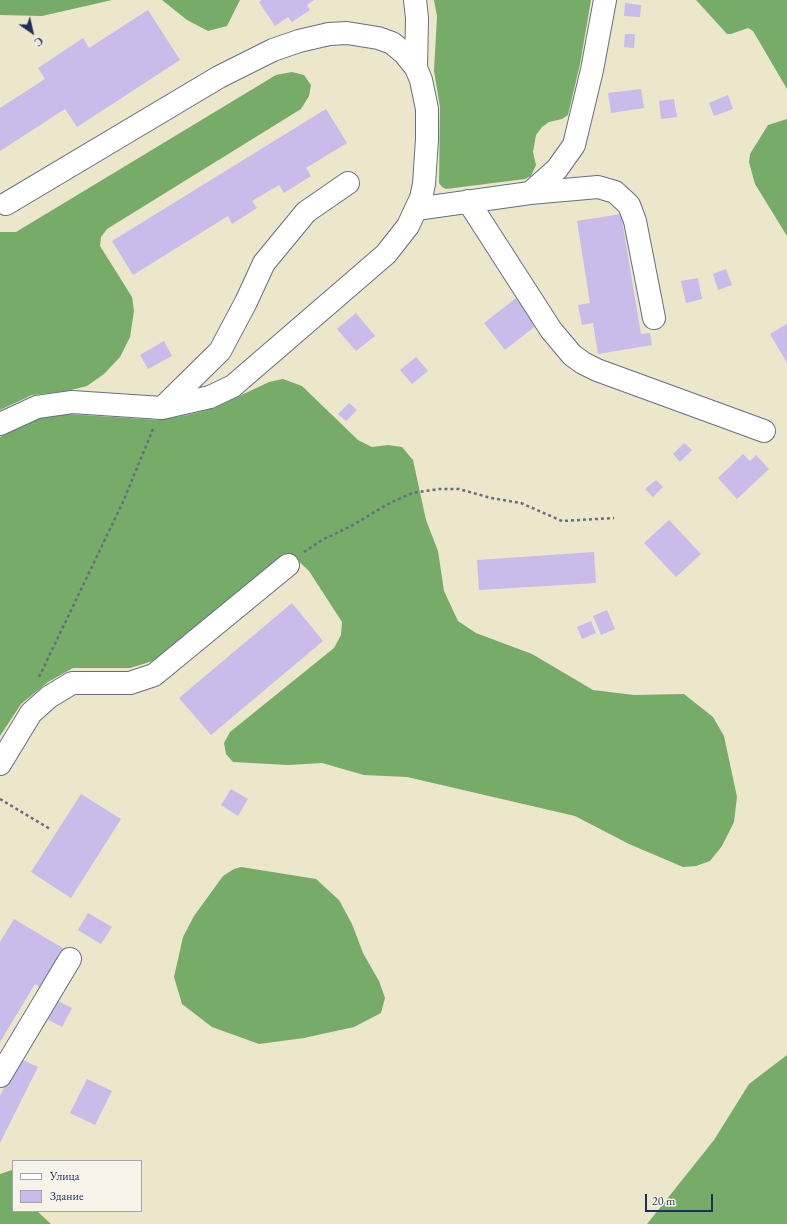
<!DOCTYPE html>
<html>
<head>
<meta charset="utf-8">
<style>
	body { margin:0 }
	#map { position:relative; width:787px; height:1224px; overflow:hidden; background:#ece6cb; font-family:"EB Garamond",serif }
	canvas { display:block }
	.legend { position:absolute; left:12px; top:1160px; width:130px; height:52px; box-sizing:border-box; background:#f7f3e8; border:1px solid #9fa5b1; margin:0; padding:5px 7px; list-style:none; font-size:12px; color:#1b2f5e }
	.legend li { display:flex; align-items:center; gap:8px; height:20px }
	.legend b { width:20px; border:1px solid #9fa5b1 }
	.north { position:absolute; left:12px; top:12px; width:40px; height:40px; -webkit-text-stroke:3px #f7f3e8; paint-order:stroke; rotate:146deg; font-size:11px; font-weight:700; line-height:16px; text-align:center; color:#1b2f5e }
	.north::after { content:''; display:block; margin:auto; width:14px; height:18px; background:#1b2f5e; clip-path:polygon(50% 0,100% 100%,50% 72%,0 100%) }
	.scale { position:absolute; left:645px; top:1194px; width:68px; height:18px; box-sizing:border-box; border:2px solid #1b2f5e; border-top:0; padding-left:5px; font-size:12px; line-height:14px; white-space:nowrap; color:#1b2f5e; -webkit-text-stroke:3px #f7f3e8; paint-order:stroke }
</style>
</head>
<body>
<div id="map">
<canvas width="787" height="1224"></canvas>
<ul class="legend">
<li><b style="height:5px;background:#fff"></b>Улица</li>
<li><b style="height:11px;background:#c9bbea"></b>Здание</li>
</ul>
<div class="north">С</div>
<div class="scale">20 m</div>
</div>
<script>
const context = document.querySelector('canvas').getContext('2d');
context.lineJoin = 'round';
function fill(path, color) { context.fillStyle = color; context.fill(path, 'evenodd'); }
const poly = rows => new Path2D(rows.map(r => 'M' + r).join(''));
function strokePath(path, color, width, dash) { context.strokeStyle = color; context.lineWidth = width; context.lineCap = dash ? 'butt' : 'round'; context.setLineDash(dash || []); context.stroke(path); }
fill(poly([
	[0,0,112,0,42,16,0,15],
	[162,0,240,0,227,26,208,31,187,20],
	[434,0,591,0,580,64,568,115,562,119,549,122,542,127,536,135,533,152,536,165,531,176,525,179,446,189,442,187,439,183,440,107,434,71,437,16],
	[696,0,787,0,787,89,753,31,748,28,731,34,727,34],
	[292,72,304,75,311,85,309,96,301,109,107,229,101,237,100,246,132,297,134,311,130,337,120,357,104,374,87,386,67,391,32,395,0,410,0,232,16,232,276,75],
	[787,119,787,236,755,184,749,162,750,154,768,125],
	[283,379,302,386,358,440,372,447,388,445,402,447,413,460,426,520,438,551,444,591,458,621,476,633,532,654,593,690,634,695,684,694,713,717,724,736,737,797,734,822,722,846,710,861,696,866,683,867,629,844,575,816,407,777,364,775,322,763,288,765,233,762,226,754,224,743,230,732,334,648,341,635,342,622,309,571,294,557,283,556,275,561,153,661,130,668,73,668,48,682,21,704,0,736,0,437,39,418,68,414,158,420,187,415,214,408,269,382],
	[241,867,316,879,339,900,352,924,363,953,379,981,385,998,381,1013,354,1027,304,1038,259,1044,212,1027,182,1004,174,977,183,937,194,916,223,876,234,869],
	[787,1055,787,1224,647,1224,714,1140,749,1084],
	[12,1170,13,1170,13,1211,37,1211,51,1224,0,1224,0,1174]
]), '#76ab68');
fill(poly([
	[262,0,314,0,307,5,310,10,292,22,288,17,275,26,259,2],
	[625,3,641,5,640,17,624,16],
	[148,10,180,60,77,127,65,109,0,151,0,108,45,79,38,68,83,38,89,48],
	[625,34,635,34,634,48,624,47],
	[641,89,644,108,611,113,608,93],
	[728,95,733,109,714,116,709,103],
	[674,99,677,117,661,119,659,101],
	[326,109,347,143,306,168,311,176,284,193,279,185,252,201,257,208,232,224,228,216,133,275,112,241],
	[621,214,641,334,650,333,652,345,598,354,593,323,582,325,578,305,590,303,577,221],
	[726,269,732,285,718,290,713,274],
	[698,278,702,299,686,303,681,281],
	[516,298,538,324,505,350,484,323],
	[356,313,375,336,356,351,337,329],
	[787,324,787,363,770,334],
	[164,341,172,356,148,369,140,355],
	[416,357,428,371,412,384,400,370],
	[349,403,357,410,346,421,338,414],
	[684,443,692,450,680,462,673,454],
	[743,454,750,461,756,455,769,469,737,499,718,478],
	[656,480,663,487,653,497,645,489],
	[669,520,701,554,676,577,644,543],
	[594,552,596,583,479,590,477,560],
	[292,603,323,641,211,735,179,698],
	[607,610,615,629,601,635,593,616],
	[591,621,596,633,582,639,577,627],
	[231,789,248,799,238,816,221,805],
	[81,794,121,819,71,898,31,872],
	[88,913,112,927,101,944,78,930],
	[14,919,66,950,42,989,35,984,0,1042,0,942],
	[56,1000,72,1008,62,1027,45,1018],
	[19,1058,38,1067,0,1143,0,1096],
	[87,1079,112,1091,95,1125,70,1113]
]), '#c9bbea');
const minor = poly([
	[415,0,417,18,416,68],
	[530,193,598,187,615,192,629,205,635,221,654,318],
	[468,201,551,330,572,355,583,363,597,370,764,431],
	[416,209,530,193,557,169,574,145,592,70,605,0],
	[162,408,220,351,246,302,264,263,306,212,348,183],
	[0,424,37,407,72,402,162,408,210,397,233,386,386,254,408,226,421,198,424,184,427,139,427,109,421,80,416,68,404,53,392,43,378,38,347,33,329,34,299,41,273,50,219,77,6,204],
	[0,764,31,713,49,697,72,683,130,683,154,675,288,565],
	[0,1076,70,959]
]);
strokePath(minor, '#646f84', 24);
strokePath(poly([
	[304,552,322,540,351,526,390,503,412,493,439,489,459,489,491,498,521,503,562,521,614,518],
	[39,677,123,502,153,429],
	[0,799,50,829]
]), '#646f84', 2.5, [3, 3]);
strokePath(minor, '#fff', 22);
</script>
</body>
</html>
